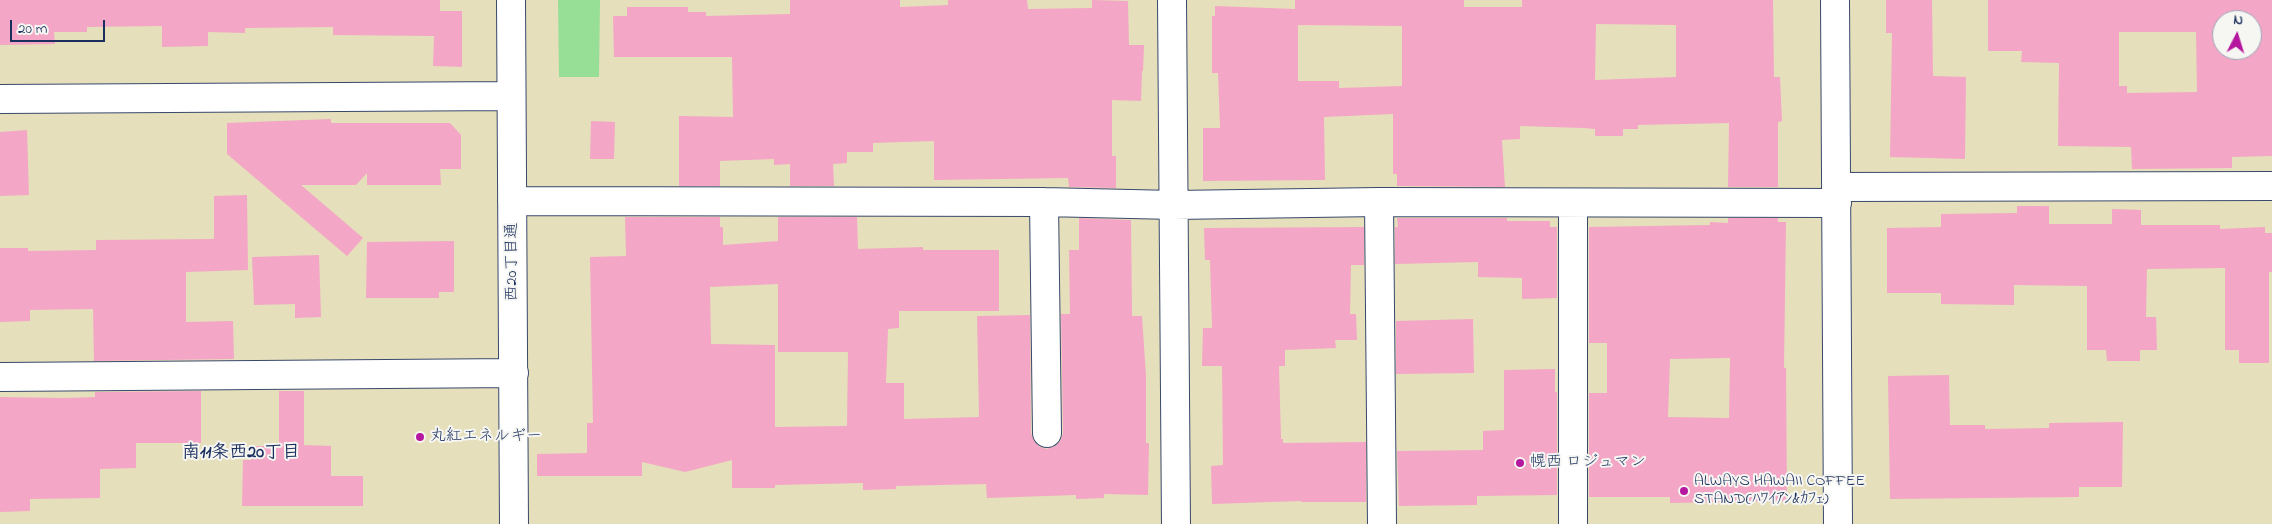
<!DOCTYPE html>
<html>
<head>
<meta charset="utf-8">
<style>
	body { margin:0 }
	#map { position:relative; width:2272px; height:524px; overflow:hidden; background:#e6dfbb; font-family:"Indie Flower",sans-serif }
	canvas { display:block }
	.north { position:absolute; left:2212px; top:10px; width:50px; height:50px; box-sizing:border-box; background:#f6f6f2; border:1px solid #9ea6b7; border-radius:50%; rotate:5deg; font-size:14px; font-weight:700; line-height:20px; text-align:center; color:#1b2f5e }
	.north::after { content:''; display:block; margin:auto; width:18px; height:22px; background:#b5179e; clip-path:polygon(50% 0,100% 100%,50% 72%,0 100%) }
	.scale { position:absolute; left:10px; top:20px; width:95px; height:22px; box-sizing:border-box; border:2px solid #1b2f5e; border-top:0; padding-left:6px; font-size:15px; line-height:18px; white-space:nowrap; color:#1b2f5e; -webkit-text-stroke:4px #f6f6f2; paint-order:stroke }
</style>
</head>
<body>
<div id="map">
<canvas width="2272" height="524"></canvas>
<div class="north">N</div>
<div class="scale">20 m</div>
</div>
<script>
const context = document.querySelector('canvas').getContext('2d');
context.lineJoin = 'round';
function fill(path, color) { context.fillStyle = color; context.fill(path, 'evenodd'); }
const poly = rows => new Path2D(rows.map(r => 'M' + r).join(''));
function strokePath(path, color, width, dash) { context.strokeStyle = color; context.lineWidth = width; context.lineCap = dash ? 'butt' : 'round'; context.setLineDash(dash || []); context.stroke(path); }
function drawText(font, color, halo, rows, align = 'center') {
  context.font = font + ' "Indie Flower","Klee One",sans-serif'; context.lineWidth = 4; context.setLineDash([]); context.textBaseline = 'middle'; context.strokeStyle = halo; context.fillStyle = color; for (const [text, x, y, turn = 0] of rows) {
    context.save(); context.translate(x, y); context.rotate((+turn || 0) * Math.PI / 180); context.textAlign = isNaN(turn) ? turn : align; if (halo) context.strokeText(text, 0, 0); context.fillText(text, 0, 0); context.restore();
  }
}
fill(poly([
	[558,0,600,0,599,77,559,77]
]), '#97de97');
fill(poly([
	[0,0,440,0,440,11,462,11,462,67,433,66,434,36,333,35,333,27,245,28,245,33,208,32,208,46,162,47,162,26,87,27,87,32,54,32,55,44,0,45],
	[790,0,900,0,900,7,948,5,948,0,1027,0,1028,9,1092,8,1092,0,1128,1,1129,45,1144,45,1143,71,1142,71,1141,101,1112,100,1112,156,1116,156,1116,188,1069,187,1068,178,934,180,934,141,873,143,873,152,847,152,847,163,833,164,834,186,790,186,790,164,774,165,774,159,720,161,720,186,679,186,679,116,733,117,732,57,614,57,613,16,627,16,627,7,688,7,688,12,706,12,706,16,790,14],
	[1295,0,1464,0,1464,7,1522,7,1522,0,1773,0,1774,77,1780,77,1782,121,1778,122,1778,187,1728,187,1729,123,1638,125,1638,129,1623,129,1623,136,1595,136,1595,129,1583,128,1520,126,1520,139,1502,140,1505,187,1397,186,1397,174,1393,174,1393,114,1324,117,1325,180,1203,181,1203,128,1220,128,1218,73,1212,73,1212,16,1215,16,1215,6,1295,9],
	[1596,24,1676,25,1676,77,1595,80],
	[1298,25,1402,26,1402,86,1339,88,1339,81,1298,81],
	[1886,0,1932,0,1933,76,1966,77,1965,159,1890,157,1892,33,1886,33],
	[1988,0,2272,0,2272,156,2232,157,2232,168,2132,169,2131,147,2058,146,2059,63,2021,62,2022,51,1988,51],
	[2222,20,2252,20,2252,50,2222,50],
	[2119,32,2196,32,2197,92,2127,93,2127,86,2119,86],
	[331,119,331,123,450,123,461,135,461,169,440,169,441,185,367,185,367,173,356,185,301,185,363,238,347,256,227,154,227,123],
	[591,121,615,122,614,159,590,159],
	[27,130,29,195,0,196,0,132],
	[247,195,248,270,186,272,186,322,233,321,234,359,94,361,93,309,30,310,30,321,0,322,0,248,28,248,28,251,96,250,96,240,214,239,214,196],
	[2017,206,2049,206,2049,224,2112,224,2112,209,2141,210,2141,225,2220,225,2220,229,2265,227,2265,233,2272,233,2272,272,2269,272,2269,363,2239,363,2239,350,2225,350,2225,268,2147,269,2146,317,2156,317,2157,350,2140,350,2140,361,2107,361,2106,350,2087,350,2087,286,2014,285,2014,305,1941,304,1941,293,1887,293,1887,228,1941,227,1941,214,2017,213],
	[625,217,720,217,720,227,723,227,723,245,778,241,778,217,857,217,858,249,923,247,923,250,999,250,999,311,899,311,899,328,888,329,886,383,904,383,904,419,979,417,977,316,1030,315,1031,433,1034,441,1040,447,1047,449,1055,446,1061,440,1063,433,1061,314,1070,314,1069,250,1079,250,1079,218,1131,220,1132,316,1142,316,1146,376,1146,443,1149,443,1148,495,1104,494,1104,498,1076,499,1076,495,987,498,986,484,896,486,896,489,863,490,863,483,775,485,775,488,732,488,732,460,685,472,642,462,642,476,537,476,537,454,587,453,587,423,593,423,590,257,626,256],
	[778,284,778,352,848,352,847,426,775,427,775,345,711,344,710,287],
	[1397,218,1507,218,1507,221,1550,221,1550,227,1557,227,1557,298,1522,299,1522,278,1478,277,1478,262,1395,264,1395,227,1398,227],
	[1728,218,1778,218,1778,222,1786,222,1784,368,1786,368,1787,501,1670,503,1670,497,1589,497,1589,393,1607,393,1607,343,1589,343,1589,227,1710,225,1710,222,1728,223],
	[1730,358,1729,418,1668,417,1670,359],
	[1364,227,1364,265,1351,265,1350,314,1356,314,1357,340,1335,340,1336,348,1285,350,1285,366,1279,366,1281,439,1283,439,1283,443,1366,442,1366,502,1301,502,1301,501,1212,504,1211,466,1223,465,1222,366,1202,366,1203,328,1212,328,1210,260,1205,260,1204,228],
	[454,241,454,292,439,292,439,298,366,298,367,242],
	[319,255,321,317,295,318,295,304,254,305,252,257],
	[1473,319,1474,373,1396,374,1396,321],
	[1555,369,1555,392,1557,392,1557,495,1477,496,1477,505,1399,506,1397,451,1483,450,1483,431,1504,430,1504,370],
	[1949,375,1950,425,1985,425,1985,429,2049,428,2049,423,2123,422,2122,487,2079,487,2079,497,1890,499,1888,376],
	[201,391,201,443,136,443,136,468,100,469,100,498,30,499,30,511,0,512,0,397,64,398,95,397,95,392],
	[279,391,304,391,304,445,331,446,331,476,363,476,363,506,242,506,243,460,251,460,251,446,279,446]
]), '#f3a6c6');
const minor = poly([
	[511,0,514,524],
	[1172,0,1176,524],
	[1835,0,1838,524],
	[0,99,511,96],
	[1836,187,2272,186],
	[512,201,1044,202,1174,205,1379,202,1837,203],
	[1044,202,1047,433],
	[1379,202,1382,524],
	[0,377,514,373],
	[1573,524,1573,203]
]);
strokePath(minor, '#39496c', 30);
strokePath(minor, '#fff', 28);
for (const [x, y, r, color] of [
	[420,437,5,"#b5179e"],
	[1520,463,5,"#b5179e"],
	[1684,491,5,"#b5179e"]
]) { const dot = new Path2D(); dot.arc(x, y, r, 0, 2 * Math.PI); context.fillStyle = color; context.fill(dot); strokePath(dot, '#f6f6f2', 2); }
drawText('16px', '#1b2f5e', '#f6f6f2', [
	["西20丁目通",513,262,-90]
]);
drawText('16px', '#1b2f5e', '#f6f6f2', [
	["丸紅エネルギー",430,437],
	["幌西 ロジュマン",1530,463],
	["ALWAYS HAWAII COFFEE",1694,482],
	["STAND(ﾊﾜｲｱﾝ&ｶﾌｪ)",1694,500]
], 'left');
drawText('bold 18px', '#1b2f5e', '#f6f6f2', [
	["南11条西20丁目",241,454]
]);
</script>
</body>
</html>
